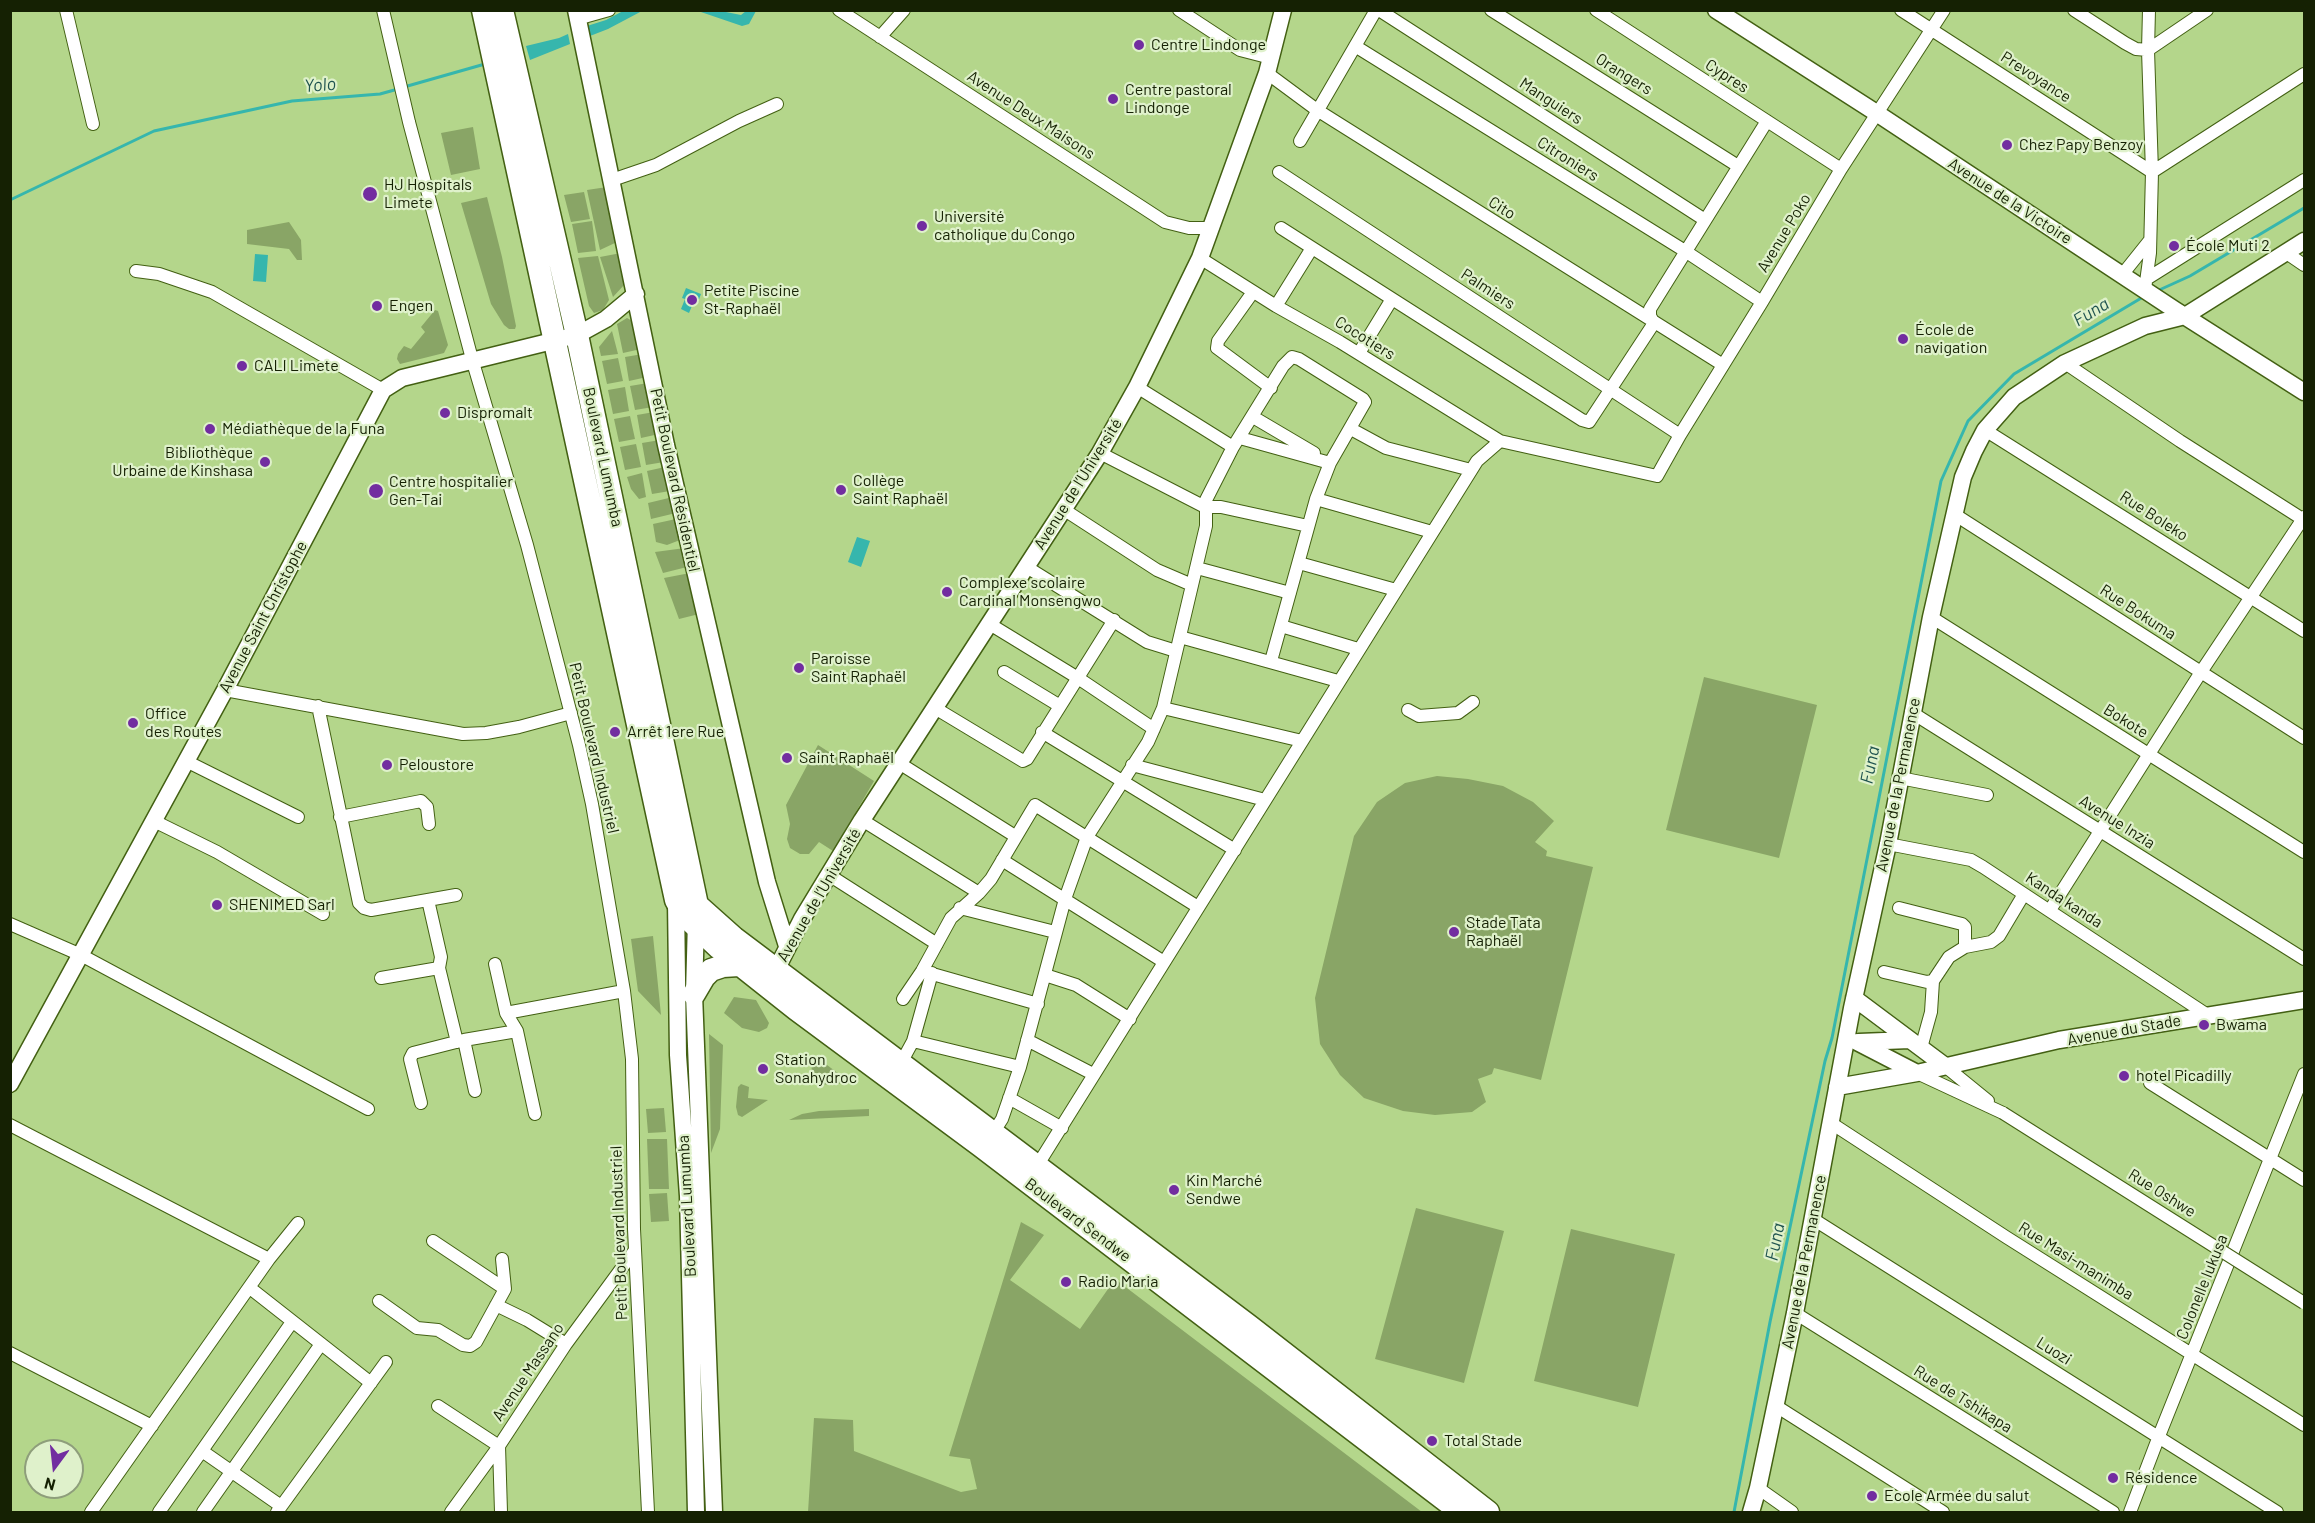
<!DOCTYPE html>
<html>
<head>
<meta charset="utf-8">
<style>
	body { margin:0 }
	#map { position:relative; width:2315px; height:1523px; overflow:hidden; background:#b4d68b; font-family:Barlow,sans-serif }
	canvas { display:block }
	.frame { position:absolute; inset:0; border:12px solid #152103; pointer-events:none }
	.north { position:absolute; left:24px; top:1439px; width:60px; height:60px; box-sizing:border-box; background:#dff1cb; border:2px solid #8e9e7b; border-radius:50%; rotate:195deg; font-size:16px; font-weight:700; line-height:24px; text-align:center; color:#152103 }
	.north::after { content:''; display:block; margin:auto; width:21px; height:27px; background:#722da0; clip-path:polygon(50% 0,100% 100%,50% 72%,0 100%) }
</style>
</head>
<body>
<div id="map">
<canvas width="2315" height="1523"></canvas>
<div class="frame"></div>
<div class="north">N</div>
</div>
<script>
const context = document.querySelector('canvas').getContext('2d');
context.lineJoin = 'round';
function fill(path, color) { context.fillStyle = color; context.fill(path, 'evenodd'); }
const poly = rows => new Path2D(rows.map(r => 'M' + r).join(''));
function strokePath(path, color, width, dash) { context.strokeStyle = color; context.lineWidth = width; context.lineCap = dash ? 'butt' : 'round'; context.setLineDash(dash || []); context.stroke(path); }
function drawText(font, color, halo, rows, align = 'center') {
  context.font = font + ' Barlow,sans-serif'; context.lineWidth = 4.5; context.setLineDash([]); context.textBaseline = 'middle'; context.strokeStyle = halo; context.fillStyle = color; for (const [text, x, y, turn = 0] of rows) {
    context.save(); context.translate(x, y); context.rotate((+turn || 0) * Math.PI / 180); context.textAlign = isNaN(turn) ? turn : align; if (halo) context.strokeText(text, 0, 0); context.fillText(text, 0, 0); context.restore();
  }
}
fill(poly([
	[473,127,480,169,451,175,441,133],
	[607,187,617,242,600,250,587,190],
	[584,192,590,219,571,222,564,195],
	[487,197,502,257,516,326,515,329,509,329,504,325,491,304,461,203],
	[592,221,596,251,578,253,572,224],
	[289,222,301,240,302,260,297,260,289,249,247,244,247,230],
	[621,253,624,285,613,297,600,257],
	[598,256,609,300,603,310,594,313,589,306,578,258],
	[435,310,438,311,448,345,444,353,400,364,397,359,398,354,404,346,411,349,425,332,421,327],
	[627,318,634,322,641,349,623,353,617,324],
	[612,331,618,354,601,356,599,347],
	[643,354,647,377,629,381,625,357],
	[618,358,623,381,607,384,602,361],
	[648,383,653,407,635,410,630,386],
	[625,387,629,411,613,414,608,390],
	[654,412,659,434,641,438,637,415],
	[630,416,635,439,619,442,614,419],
	[660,440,664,462,646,465,642,443],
	[636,444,641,467,625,470,620,447],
	[665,467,670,491,652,494,647,471],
	[642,473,646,497,639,499,631,489,627,477],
	[673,497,676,513,651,519,648,503],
	[676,519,680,540,667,545,656,542,653,524],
	[685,548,687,567,663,573,655,552],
	[690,573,699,614,679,619,664,578],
	[1704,677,1817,705,1779,858,1666,830],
	[818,745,874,781,833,851,819,842,809,854,800,854,790,848,787,839,790,824,786,805],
	[1437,776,1468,779,1503,786,1533,802,1554,821,1535,842,1547,851,1546,856,1593,867,1541,1080,1494,1068,1492,1074,1478,1079,1486,1102,1472,1112,1435,1115,1403,1111,1364,1098,1340,1075,1320,1044,1315,998,1354,836,1377,802,1405,783],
	[653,936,661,1015,638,991,631,939],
	[734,997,756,1000,769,1023,767,1028,759,1032,742,1028,724,1013],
	[709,1034,723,1045,720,1129,711,1153],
	[813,1056,815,1056,851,1083,817,1085,812,1080,811,1074],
	[741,1084,749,1087,748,1098,768,1100,742,1117,738,1115,736,1107,738,1087],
	[664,1108,666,1132,648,1133,646,1109],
	[869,1109,869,1116,789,1120,802,1114,819,1111],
	[647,1139,667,1139,669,1189,649,1189],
	[667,1193,669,1221,651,1222,649,1194],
	[1416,1208,1504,1231,1464,1383,1375,1359],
	[1021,1222,1044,1235,1010,1280,1080,1329,1115,1279,1422,1512,808,1512,814,1418,853,1420,854,1451,961,1492,977,1489,970,1459,949,1456],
	[1571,1229,1675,1254,1638,1407,1534,1381]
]), '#89a566');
fill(poly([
	[623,11,642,11,608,29,590,36,587,26,606,20],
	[698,11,721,11,741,15,746,11,756,11,749,24,742,26],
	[568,34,570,44,530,60,526,46,559,38],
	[255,254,268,255,266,282,253,281],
	[686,288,701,294,698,302,694,301,689,313,681,309,685,299,682,298],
	[857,537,870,541,861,567,848,562]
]), '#36b6ad');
strokePath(poly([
	[404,87,485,64],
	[10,200,154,131,292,101,380,94,398,89],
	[2157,291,2190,276,2304,208],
	[1734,1512,1770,1322,1825,1061,1832,1038,1941,481,1968,421,2014,374,2143,297]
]), '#36b6ad', 3);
const street = poly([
	[66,10,93,124],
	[383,10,409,122,472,359,527,545,579,745,592,804,624,991,632,1059,634,1229,648,1512],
	[839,10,1165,222,1189,228,1211,228],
	[1179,10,1240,50,1271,58],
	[1379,10,1705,220],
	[1491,10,1738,166],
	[1596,10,1841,169],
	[1901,10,2152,172,2304,74],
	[2074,10,2125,43,2136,49,2148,50,2207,10],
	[577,19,609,10],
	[880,37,904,10],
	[1355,46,1685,251,1762,302],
	[1267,73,1317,110,1723,365],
	[1300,141,1376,10],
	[1279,172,1680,435],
	[612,180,656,165,739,121,777,104],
	[1281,228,1582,420,1589,422,1654,323,1650,316,1650,309,1767,121],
	[2285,252,2304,265],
	[1200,258,1276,306,1340,342,1500,441,1657,476,1680,435,1762,302,1841,169,1944,10],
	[136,271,159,274,212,292,383,390],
	[2122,275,2150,240],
	[2148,278,2304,180],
	[2145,289,2150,253,2152,172,2148,50,2149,10],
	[1253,292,1218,341,1217,348,1271,388],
	[1276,306,1312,248],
	[1359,353,1392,299],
	[2065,363,2180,441,2304,520],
	[1137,387,1233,447],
	[1253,417,1314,453],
	[1351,429,1386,448,1471,470],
	[1985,430,2304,631],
	[1240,438,1330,463],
	[1100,453,1205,507,1221,507,1308,526],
	[1316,499,1432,532],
	[1063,509,1157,570,1192,585],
	[1954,514,2304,738],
	[1299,563,1396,590],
	[1025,566,1147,642,1176,651],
	[1197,568,1290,593],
	[1931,617,2304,852],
	[988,623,1078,678,1154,729],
	[1281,626,1358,649],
	[1180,637,1338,681],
	[1004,672,1060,706],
	[225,690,463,734,486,733,519,727,571,713],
	[318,706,359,903,364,908,371,910,456,895],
	[935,708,1023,761,1027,759,1114,620],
	[1163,708,1302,741],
	[1408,710,1419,716,1458,713,1473,702],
	[1911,712,2304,959],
	[1042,732,1235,850],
	[186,761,298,817],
	[899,763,1015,836],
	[1132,765,1265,800],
	[1900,778,1987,795],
	[340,817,421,801,427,807,429,824],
	[862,820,979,893],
	[154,821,217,852,323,914],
	[1888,844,1971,860,1983,867,2209,1016],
	[1002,860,1164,962],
	[829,875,937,944],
	[428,900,441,957,439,968,457,1042],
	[960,908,1055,932],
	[1899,908,1962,924,1965,927,1965,947],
	[2050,910,2201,672,2304,517],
	[10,924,81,955,368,1109],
	[495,964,506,1013,517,1031,535,1114],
	[922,971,1038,1004],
	[1884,972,1927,982,1933,981,1949,957,1965,947,1991,942,1999,936,2024,894],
	[1045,975,1076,985,1130,1019],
	[381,978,439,968],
	[903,999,922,971,951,918,979,893,991,879,1035,805,1198,907],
	[506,1013,624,991],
	[464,1040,475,1091],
	[1027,1040,1093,1074],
	[913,1041,1020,1067],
	[1921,1048,1931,1012,1933,981],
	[901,1063,913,1041,932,973],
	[1945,1066,1988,1101],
	[1917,1073,2003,1113],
	[2150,1083,2304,1180],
	[1009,1098,1062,1128],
	[421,1103,410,1059,413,1053,464,1040,517,1031],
	[1831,1123,2006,1237,2304,1425],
	[10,1125,269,1259],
	[993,1133,1002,1119,1020,1067,1065,899,1087,837,1148,742,1163,708,1206,526,1206,500,1233,447,1283,366,1292,357,1299,359,1363,399,1365,402,1330,463,1316,499,1271,661],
	[1037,1166,1477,461,1500,441],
	[1813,1219,2277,1512],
	[433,1241,505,1289],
	[250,1288,371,1383],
	[379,1301,417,1328,438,1330,463,1345,470,1346,476,1342,505,1289,502,1259],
	[496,1305,527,1320,566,1344],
	[1795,1313,2113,1512],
	[10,1353,152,1426],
	[438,1406,499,1446,501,1512],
	[1776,1406,1943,1512],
	[202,1451,281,1506],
	[1758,1488,1792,1512],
	[91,1512,269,1259,298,1223],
	[159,1512,292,1322],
	[203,1512,321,1344],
	[277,1512,386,1362],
	[451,1512,499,1446,566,1344,635,1250],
	[2130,1512,2159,1436,2304,1074]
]);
const secondary = poly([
	[576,10,666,445,767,882,787,946],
	[1716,10,1878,114,2175,310,2304,392],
	[676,901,678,1055,688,1196,696,1512],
	[696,920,694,994,714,1512],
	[772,978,802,919,862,820,1100,453,1137,387,1200,258,1267,73,1283,10],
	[1854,998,1945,1066],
	[1857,1042,1917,1073],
	[1859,1042,1910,1040],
	[10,1084,225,690,383,390,402,378,577,335,606,319,636,294],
	[1837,1087,1917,1073,2059,1040,2304,1000],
	[1751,1512,1758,1488,1795,1313,1852,1008,1888,844,1931,617,1963,477,1974,451,1985,430,2014,397,2065,363,2145,326,2185,316,2304,241]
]);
const highway = poly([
	[483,10,676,900,685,916,719,948,796,1009,981,1146,1461,1512],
	[502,10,577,335,697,905,734,938,1249,1326,1488,1512],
	[694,994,704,977,711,970,723,966,739,965]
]);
strokePath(street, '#436013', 14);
strokePath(secondary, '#436013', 19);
strokePath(highway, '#436013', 25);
strokePath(street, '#fff', 12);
strokePath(secondary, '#fff', 16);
strokePath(highway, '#fff', 22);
const streetBridge = poly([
	[2003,1113,2304,1303]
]);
strokePath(streetBridge, '#436013', 14, []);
strokePath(streetBridge, '#fff', 12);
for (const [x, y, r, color] of [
	[1139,45,6,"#722da0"],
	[1113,99,6,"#722da0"],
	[2007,145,6,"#722da0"],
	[370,194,8,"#722da0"],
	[922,226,6,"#722da0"],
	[2174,246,6,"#722da0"],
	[692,300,6,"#722da0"],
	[377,306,6,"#722da0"],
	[1903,339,6,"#722da0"],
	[242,366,6,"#722da0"],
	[445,413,6,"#722da0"],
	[210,429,6,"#722da0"],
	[265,462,6,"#722da0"],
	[841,490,6,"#722da0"],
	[376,491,8,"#722da0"],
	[947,592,6,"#722da0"],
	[799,668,6,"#722da0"],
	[133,723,6,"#722da0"],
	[615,732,6,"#722da0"],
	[787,758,6,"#722da0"],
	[387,765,6,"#722da0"],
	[217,905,6,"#722da0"],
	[1454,932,6,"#722da0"],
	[2204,1025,6,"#722da0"],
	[763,1069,6,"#722da0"],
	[2124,1076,6,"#722da0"],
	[1174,1190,6,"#722da0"],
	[1066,1282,6,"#722da0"],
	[1432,1441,6,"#722da0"],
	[2113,1478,6,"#722da0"],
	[1872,1496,6,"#722da0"]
]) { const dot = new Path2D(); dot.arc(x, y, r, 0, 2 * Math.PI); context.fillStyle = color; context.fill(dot); strokePath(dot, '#dff1cb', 2); }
drawText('16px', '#152103', '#dff1cb', [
	["Centre Lindonge",1151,45],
	["Centre pastoral",1125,90],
	["Lindonge",1125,108],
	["Chez Papy Benzoy",2019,145],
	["HJ Hospitals",384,185],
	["Limete",384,203],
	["Université",934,217],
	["catholique du Congo",934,235],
	["École Muti 2",2186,246],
	["Petite Piscine",704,291],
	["St-Raphaël",704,309],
	["Engen",389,306],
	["École de",1915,330],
	["navigation",1915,348],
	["CALI Limete",254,366],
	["Dispromalt",457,413],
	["Médiathèque de la Funa",222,429],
	["Bibliothèque",253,453,"right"],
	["Urbaine de Kinshasa",253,471,"right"],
	["Collège",853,481],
	["Saint Raphaël",853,499],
	["Centre hospitalier",389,482],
	["Gen-Tai",389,500],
	["Complexe scolaire",959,583],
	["Cardinal Monsengwo",959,601],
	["Paroisse",811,659],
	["Saint Raphaël",811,677],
	["Office",145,714],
	["des Routes",145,732],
	["Arrêt 1ere Rue",627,732],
	["Saint Raphaël",799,758],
	["Peloustore",399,765],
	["SHENIMED Sarl",229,905],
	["Stade Tata",1466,923],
	["Raphaël",1466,941],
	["Bwama",2216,1025],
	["Station",775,1060],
	["Sonahydroc",775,1078],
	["hotel Picadilly",2136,1076],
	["Kin Marché",1186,1181],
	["Sendwe",1186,1199],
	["Radio Maria",1078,1282],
	["Total Stade",1444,1441],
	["Résidence",2125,1478],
	["Ecole Armée du salut",1884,1496]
], 'left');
drawText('16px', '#152103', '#dff1cb', [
	["Orangers",1624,74,32],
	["Cypres",1727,76,33],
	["Prevoyance",2036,77,33],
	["Manguiers",1551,101,33],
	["Avenue Deux Maisons",1031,115,33],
	["Citroniers",1568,159,32],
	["Avenue de la Victoire",2010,201,33],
	["Cito",1502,208,32],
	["Avenue Poko",1784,233,-59],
	["Palmiers",1488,289,33],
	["Cocotiers",1365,338,32],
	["Boulevard Lumumba",603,457,78],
	["Petit Boulevard Résidentiel",675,480,78],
	["Avenue de l’Université",1078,484,-58],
	["Rue Boleko",2154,516,33],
	["Rue Bokuma",2138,612,33],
	["Avenue Saint Christophe",263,617,-62],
	["Bokote",2126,721,32],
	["Petit Boulevard Industriel",594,748,77],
	["Avenue de la Permanence",1898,785,-79],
	["Avenue Inzia",2117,822,32],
	["Avenue de l’Université",819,895,-60],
	["Kanda kanda",2064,900,33],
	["Avenue du Stade",2124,1030,-10],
	["Rue Oshwe",2162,1193,32],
	["Boulevard Lumumba",687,1206,-93],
	["Boulevard Sendwe",1078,1220,37],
	["Petit Boulevard Industriel",619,1233,-92],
	["Rue Masi-manimba",2076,1261,32],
	["Avenue de la Permanence",1804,1262,-79],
	["Colonelle lukusa",2202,1287,-68],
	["Luozi",2054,1351,32],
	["Avenue Massano",528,1372,-56],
	["Rue de Tshikapa",1963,1399,32]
]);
drawText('italic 18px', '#1f534f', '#dff1cb', [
	["Yolo",320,85,-5],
	["Funa",2091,312,-31],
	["Funa",1870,765,-79],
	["Funa",1775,1242,-79]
]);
</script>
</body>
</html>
